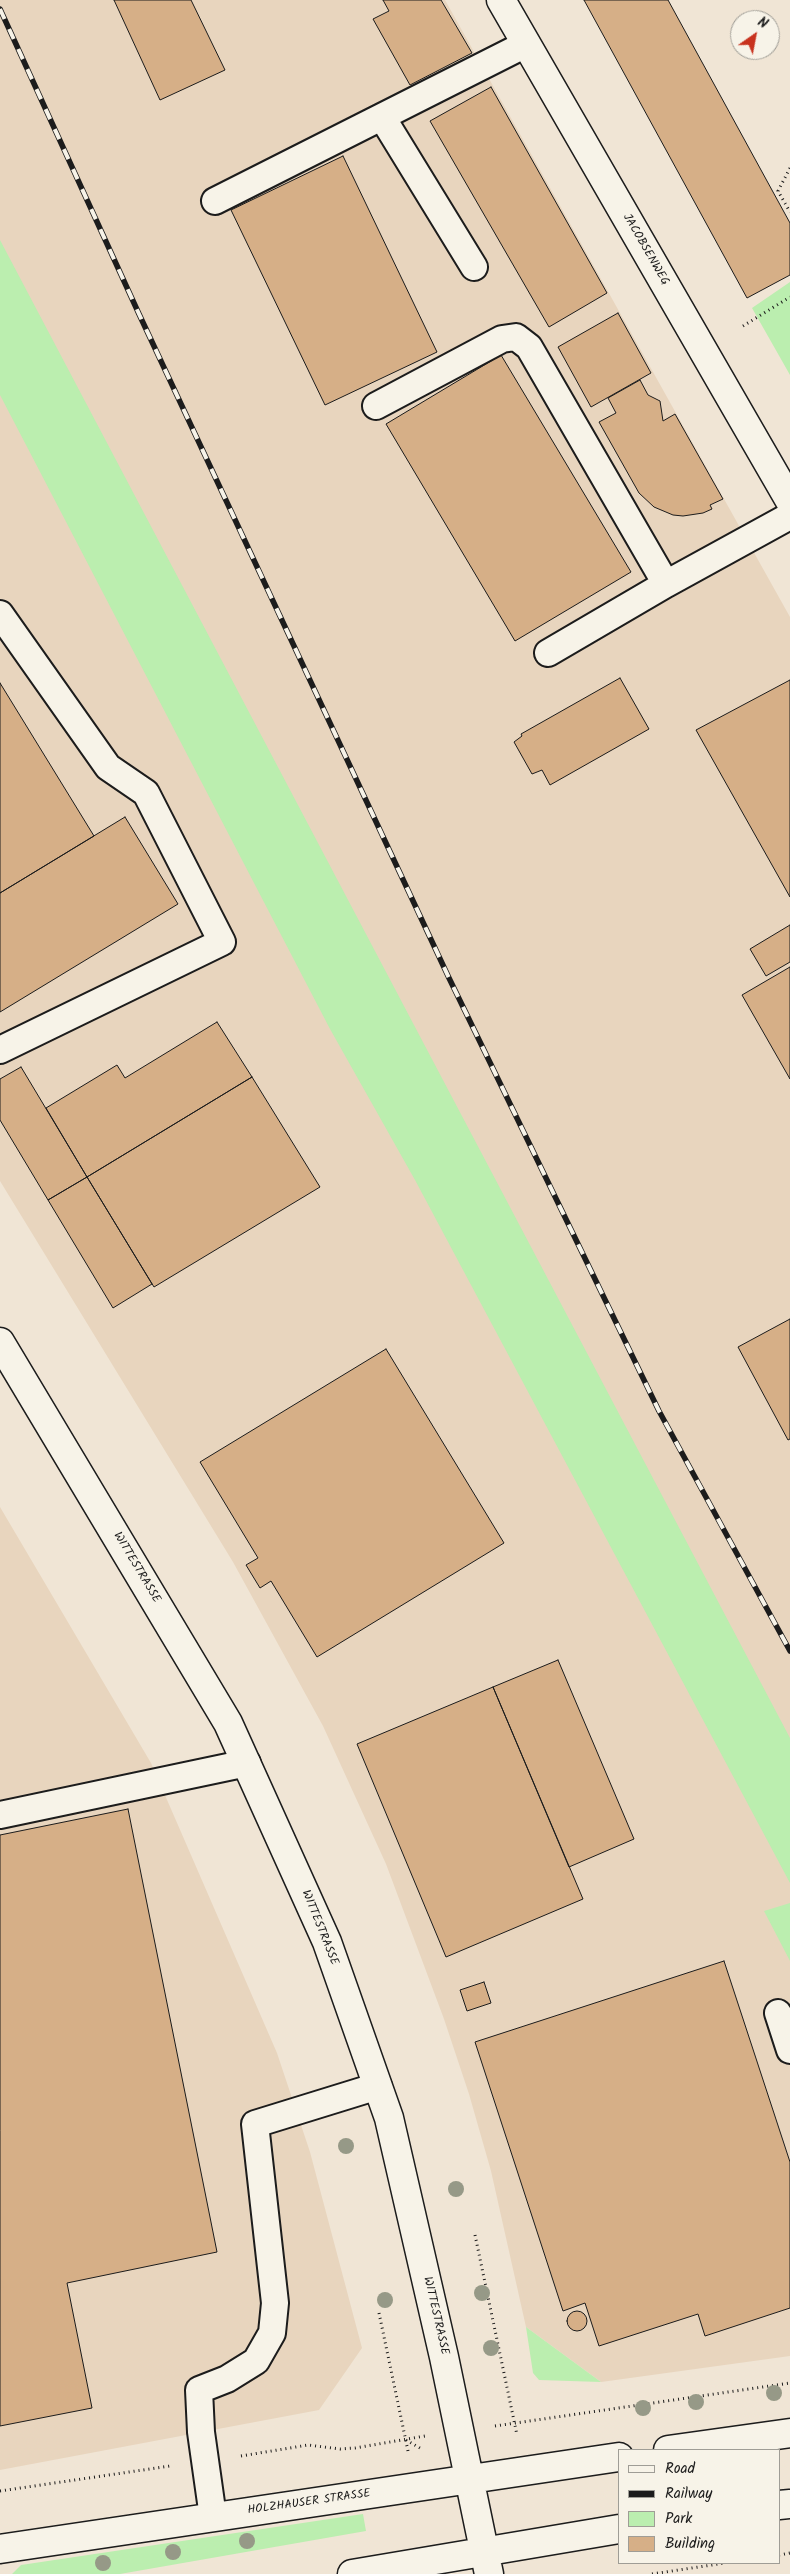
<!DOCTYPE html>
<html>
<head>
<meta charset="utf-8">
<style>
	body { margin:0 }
	#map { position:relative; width:790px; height:2574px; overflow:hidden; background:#f0e5d5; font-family:Kalam,sans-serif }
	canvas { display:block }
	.legend { position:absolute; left:618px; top:2449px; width:162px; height:115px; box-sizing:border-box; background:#f7f3e8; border:1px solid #9f9d96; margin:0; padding:6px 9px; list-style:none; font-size:15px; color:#1c1c1c }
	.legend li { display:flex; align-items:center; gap:10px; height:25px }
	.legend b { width:25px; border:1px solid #9f9d96 }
	.north { position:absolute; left:730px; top:10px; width:50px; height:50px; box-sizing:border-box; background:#f7f3e8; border:1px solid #9f9d96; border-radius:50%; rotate:33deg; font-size:14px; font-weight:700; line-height:20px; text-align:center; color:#1c1c1c }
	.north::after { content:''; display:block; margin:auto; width:18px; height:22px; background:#c8321e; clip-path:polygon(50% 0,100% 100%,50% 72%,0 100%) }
</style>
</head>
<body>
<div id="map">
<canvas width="790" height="2574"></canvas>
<ul class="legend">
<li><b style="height:6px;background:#f7f3e8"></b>Road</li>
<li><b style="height:6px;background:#1c1c1c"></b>Railway</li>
<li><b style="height:14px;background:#bbeeaf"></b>Park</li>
<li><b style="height:14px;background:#d6af87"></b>Building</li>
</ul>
<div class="north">N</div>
</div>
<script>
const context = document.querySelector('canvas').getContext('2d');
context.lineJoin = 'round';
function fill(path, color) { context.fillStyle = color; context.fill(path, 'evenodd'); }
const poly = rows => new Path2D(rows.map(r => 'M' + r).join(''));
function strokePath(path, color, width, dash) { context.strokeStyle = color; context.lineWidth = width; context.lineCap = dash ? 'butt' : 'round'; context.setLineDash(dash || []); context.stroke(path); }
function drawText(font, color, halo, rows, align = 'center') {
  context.font = font + ' Kalam,sans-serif'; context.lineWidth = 4.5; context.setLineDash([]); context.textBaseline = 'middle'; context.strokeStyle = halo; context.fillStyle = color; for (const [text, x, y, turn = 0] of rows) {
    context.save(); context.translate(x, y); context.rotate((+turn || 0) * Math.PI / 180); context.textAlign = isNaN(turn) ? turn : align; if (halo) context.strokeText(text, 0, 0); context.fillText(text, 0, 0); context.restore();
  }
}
fill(poly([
	[0,0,445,0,790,617,790,2356,601,2382,526,2327,491,2171,469,2094,444,2019,386,1864,323,1726,233,1562,0,1181],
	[0,1507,151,1763,277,2053,310,2152,362,2348,319,2410,0,2470]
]), '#e8d5be');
fill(poly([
	[0,240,790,1738,790,1883,415,1180,330,1029,0,395],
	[790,282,790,375,752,308],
	[790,1903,790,1961,764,1911],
	[526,2327,601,2382,539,2380,533,2373],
	[363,2514,366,2531,120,2574,12,2574,21,2565]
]), '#bbeeaf');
const building = poly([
	[114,0,191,0,225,70,160,100,114,0],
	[383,0,441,0,472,53,410,85,373,19,389,11,383,0],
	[584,0,668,0,790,223,790,275,747,298,584,0],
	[491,87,607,293,549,327,430,121,491,87],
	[343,156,437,352,325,405,231,210,343,156],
	[618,313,651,373,591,407,558,347,618,313],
	[501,355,631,572,515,641,386,424,501,355],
	[640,380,648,395,660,401,663,421,675,414,723,499,710,505,712,509,703,513,683,516,673,515,654,507,639,493,599,422,616,413,608,398,640,380],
	[620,678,649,729,550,785,542,770,532,774,514,742,522,736,521,734,620,678],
	[790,680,790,897,696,730,790,680],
	[0,683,94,836,0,893,0,683],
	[125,817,178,904,0,1012,0,893,125,817],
	[790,925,790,962,766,976,750,949,790,925],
	[790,967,790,1079,742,995,790,967],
	[217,1022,252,1077,87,1177,46,1108,117,1065,125,1078,217,1022],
	[21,1067,87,1177,48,1200,0,1120,0,1079,21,1067],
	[252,1077,320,1187,154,1287,87,1177,252,1077],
	[87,1177,152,1284,113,1308,48,1200,87,1177],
	[790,1319,790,1439,788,1440,738,1347,790,1319],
	[386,1349,504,1543,317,1657,271,1581,260,1588,246,1565,258,1558,200,1462,386,1349],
	[558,1660,634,1839,569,1867,493,1687,558,1660],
	[493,1687,583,1899,446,1957,357,1744,493,1687],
	[128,1809,217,2252,67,2283,92,2408,0,2426,0,1835,128,1809],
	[724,1961,790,2162,790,2308,705,2336,698,2314,599,2346,585,2303,563,2311,475,2042,724,1961],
	[484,1982,491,2003,467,2011,460,1990,484,1982],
	'567 2321a10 10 0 1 1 20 0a10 10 0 1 1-20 0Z'
]);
fill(building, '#d6af87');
strokePath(building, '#1c1c1c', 1);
const service = poly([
	[382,117,474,267],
	[215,201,526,44],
	[376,406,502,339,516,337,529,347,666,584],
	[0,614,108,767,146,793,222,942,0,1050],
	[548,653,666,584,790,516],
	[0,1815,247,1763],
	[778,2013,790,2050],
	[213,2517,201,2432,199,2390,227,2379,256,2361,272,2333,275,2303,255,2124,378,2086]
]);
const minor = poly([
	[501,0,790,501]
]);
const secondary = poly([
	[0,1342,228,1723,327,1942,389,2118,444,2357,489,2574],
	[668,2450,790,2433],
	[779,2505,790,2504],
	[0,2549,619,2457],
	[352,2574,619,2529]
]);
strokePath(service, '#1c1c1c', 30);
strokePath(minor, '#1c1c1c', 31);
strokePath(secondary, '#1c1c1c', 31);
strokePath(poly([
	[790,168,778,191,790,212],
	[743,326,790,297],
	[475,2235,517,2435],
	[379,2313,408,2451],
	[495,2426,790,2383],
	[406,2440,420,2448],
	[241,2456,308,2445,340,2449,355,2448,425,2436],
	[0,2491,170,2466],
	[779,2555,790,2553],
	[652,2574,725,2563]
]), '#1c1c1c', 3, [1, 4]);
strokePath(service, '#f7f3e8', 26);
strokePath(minor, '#f7f3e8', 28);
strokePath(secondary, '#f7f3e8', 28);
const rail = poly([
	[0,9,139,314,449,978,659,1411,790,1651]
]);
strokePath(rail, '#1c1c1c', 5.5);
strokePath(rail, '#f7f3e8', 4, [11]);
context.fillStyle = '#969987';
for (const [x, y] of [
	[346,2146],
	[456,2189],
	[482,2293],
	[385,2300],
	[491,2348],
	[774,2393],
	[696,2402],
	[643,2408],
	[247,2541],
	[173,2552],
	[103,2563]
]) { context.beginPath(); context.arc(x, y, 8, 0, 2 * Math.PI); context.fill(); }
drawText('12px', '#1c1c1c', '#f7f3e8', [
	["JACOBSENWEG",645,250,60],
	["WITTESTRASSE",136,1568,59],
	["WITTESTRASSE",319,1928,68],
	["WITTESTRASSE",435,2316,77],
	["HOLZHAUSER STRASSE",309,2503,-8]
]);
</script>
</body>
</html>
